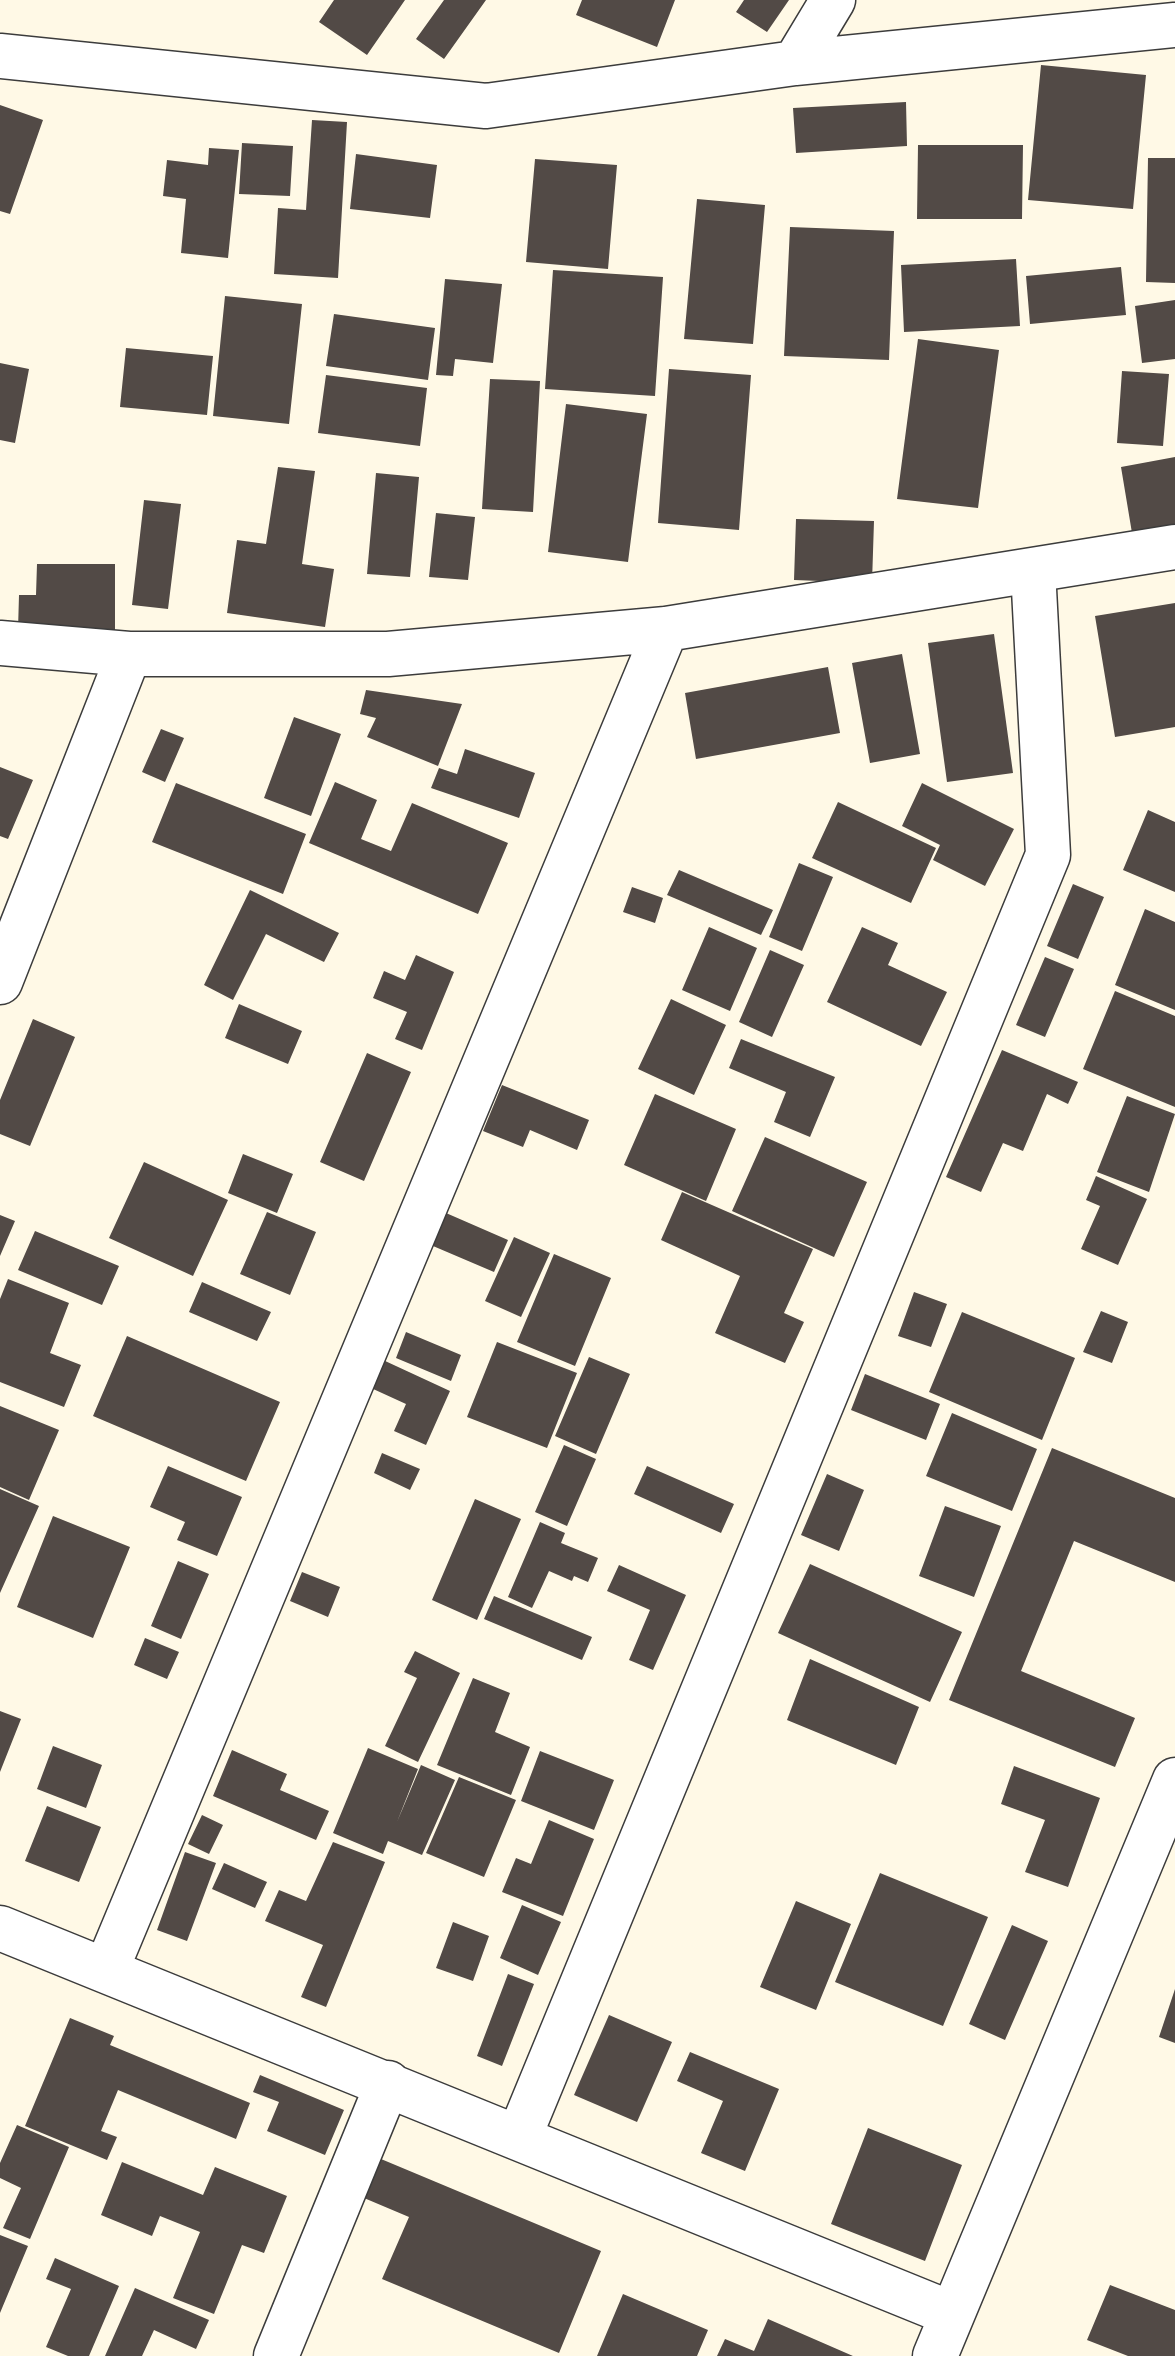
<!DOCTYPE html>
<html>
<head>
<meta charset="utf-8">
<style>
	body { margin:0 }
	canvas { display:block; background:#fff9e6 }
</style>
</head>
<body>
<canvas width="1175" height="2356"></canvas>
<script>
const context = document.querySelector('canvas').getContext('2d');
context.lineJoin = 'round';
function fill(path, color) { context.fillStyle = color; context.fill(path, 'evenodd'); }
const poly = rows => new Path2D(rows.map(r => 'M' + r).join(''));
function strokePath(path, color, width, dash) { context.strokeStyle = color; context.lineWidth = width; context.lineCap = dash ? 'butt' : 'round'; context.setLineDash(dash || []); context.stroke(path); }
fill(poly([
	[334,0,405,0,367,55,319,22],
	[444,0,486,0,444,59,416,39],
	[582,0,675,0,657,47,576,15],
	[744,0,789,0,767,32,736,12],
	[1041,65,1146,75,1133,209,1028,200],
	[906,102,907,146,796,153,793,108],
	[0,105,43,120,10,214,0,211],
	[312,120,347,122,338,278,274,274,278,208,306,210],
	[242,143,293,146,290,196,239,194],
	[918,145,1023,145,1022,219,917,219],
	[209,148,239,150,228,258,181,253,186,199,163,196,167,160,208,165],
	[356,154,437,165,430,218,350,209],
	[1148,158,1175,158,1175,283,1146,282],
	[535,159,617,165,608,269,526,262],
	[697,199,765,205,753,344,684,339],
	[790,227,894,231,889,360,784,356],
	[1016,259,1020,326,904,332,901,265],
	[1121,267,1126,315,1030,324,1026,276],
	[553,270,663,277,655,396,545,389],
	[445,279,502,284,493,363,455,359,453,376,436,375],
	[225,296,302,304,289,424,213,416],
	[1175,300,1175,359,1142,363,1135,306],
	[334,314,435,328,428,380,326,366],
	[918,339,999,350,978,508,897,499],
	[126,348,213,356,207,415,120,407],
	[0,363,29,369,15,443,0,440],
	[669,369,751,375,739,530,658,523],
	[1122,371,1169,374,1163,446,1117,443],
	[326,375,427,388,420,446,318,433],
	[490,379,540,381,533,512,482,509],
	[566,404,647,414,628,562,548,552],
	[1175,457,1175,538,1134,545,1121,467],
	[278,467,315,471,302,564,334,569,325,627,227,613,237,540,266,544],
	[376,473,419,477,410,577,367,574],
	[144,500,181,504,168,609,132,605],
	[436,513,475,517,468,580,429,577],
	[796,519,874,521,872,583,794,580],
	[37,564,115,564,115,630,18,630,19,595,36,595],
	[1175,603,1175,727,1115,737,1095,616],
	[994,634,1013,773,947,782,928,643],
	[902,654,920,754,870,763,852,663],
	[828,667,840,733,696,759,685,693],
	[366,690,462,704,438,766,367,737,376,718,360,714],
	[294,717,341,734,311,816,264,798],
	[161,729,184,738,165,782,142,772],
	[465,749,535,773,519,818,431,788,439,768,457,774],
	[0,767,33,780,8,839,0,836],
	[335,782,377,800,361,839,391,851,412,803,508,843,478,914,309,843],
	[176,783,306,834,283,894,152,842],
	[922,783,1014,829,985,886,933,860,940,845,902,826],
	[838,802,936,848,911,903,812,858],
	[1148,810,1175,822,1175,892,1123,870],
	[799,863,833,877,802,951,769,937],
	[679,870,773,910,761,935,667,895],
	[1073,884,1104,897,1078,959,1047,946],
	[632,887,663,898,655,923,623,912],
	[250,890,339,933,324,962,266,934,233,1000,204,985],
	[1145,909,1175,922,1175,1010,1115,985],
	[709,927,757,948,730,1011,682,990],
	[862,927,898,943,888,965,947,992,921,1046,827,1002],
	[770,950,804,965,772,1037,739,1022],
	[416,955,454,972,422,1050,395,1039,407,1012,373,998,384,971,405,980],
	[1045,957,1074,969,1045,1037,1016,1025],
	[1115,991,1175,1016,1175,1107,1083,1069],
	[671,999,726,1025,694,1095,638,1069],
	[239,1004,302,1031,288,1064,225,1038],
	[33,1019,75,1037,30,1146,0,1134,0,1100],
	[741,1039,835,1077,810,1137,774,1122,786,1092,729,1068],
	[1002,1050,1078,1082,1068,1104,1047,1094,1023,1151,1003,1143,981,1192,946,1177],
	[367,1053,411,1072,364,1181,320,1162],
	[502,1085,589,1120,577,1150,530,1130,523,1147,483,1131],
	[655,1094,736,1129,706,1201,624,1165],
	[1127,1096,1175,1114,1149,1192,1097,1172],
	[765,1137,867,1182,834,1257,732,1211],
	[243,1154,293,1174,277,1213,228,1193],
	[144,1162,228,1200,193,1276,109,1238],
	[1096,1176,1147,1199,1118,1265,1081,1249,1100,1206,1086,1200],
	[682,1192,813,1249,784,1313,804,1322,785,1363,715,1333,740,1276,661,1240],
	[267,1212,316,1232,290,1295,240,1274],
	[446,1213,508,1240,494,1272,433,1246],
	[0,1215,15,1221,0,1256],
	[35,1231,119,1266,102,1305,18,1270],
	[514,1237,550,1253,521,1317,485,1301],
	[554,1254,611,1278,575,1366,517,1342],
	[8,1279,69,1303,50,1353,81,1365,64,1407,0,1382,0,1299],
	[202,1282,271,1312,257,1341,189,1312],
	[914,1292,947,1304,931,1347,898,1336],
	[1101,1311,1128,1322,1112,1363,1083,1352],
	[962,1312,1075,1358,1042,1440,929,1392],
	[406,1332,461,1355,451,1381,396,1358],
	[127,1336,280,1402,246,1481,93,1416],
	[497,1342,577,1373,547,1448,467,1417],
	[589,1357,630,1374,596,1454,555,1436],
	[383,1360,450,1391,426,1445,394,1431,406,1404,371,1388],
	[865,1374,940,1404,926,1440,851,1410],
	[0,1406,59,1430,29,1500,0,1487],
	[952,1413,1037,1449,1012,1511,926,1476],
	[564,1445,596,1459,567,1526,535,1512],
	[1052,1448,1175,1498,1175,1582,1074,1541,1021,1671,1135,1718,1115,1767,949,1700],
	[382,1453,420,1469,410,1490,374,1473],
	[168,1466,242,1497,217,1556,177,1540,185,1522,150,1507],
	[647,1466,734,1504,721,1533,634,1494],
	[827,1474,864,1490,839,1551,801,1535],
	[0,1489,39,1506,0,1593],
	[475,1499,521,1519,477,1620,432,1600],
	[945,1506,1001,1526,974,1597,919,1576],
	[53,1516,130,1547,93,1638,17,1607],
	[540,1522,565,1533,561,1543,598,1558,588,1582,574,1576,572,1581,549,1571,532,1608,508,1597],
	[178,1561,209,1574,181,1639,151,1626],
	[810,1564,962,1632,930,1702,778,1633],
	[619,1565,686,1595,653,1670,629,1660,650,1610,607,1591],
	[302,1572,340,1587,328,1617,290,1601],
	[494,1596,592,1637,582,1660,484,1619],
	[145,1638,179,1652,167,1679,134,1665],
	[415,1651,460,1673,418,1762,385,1746,417,1678,404,1672],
	[810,1659,919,1707,896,1765,787,1720],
	[473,1678,510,1693,495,1732,530,1747,511,1795,437,1765],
	[0,1711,21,1719,0,1772],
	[53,1746,102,1765,86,1808,37,1789],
	[368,1748,418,1769,397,1822,421,1765,455,1780,422,1855,388,1841,383,1854,333,1833],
	[232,1750,287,1774,280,1790,329,1811,316,1840,213,1796],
	[540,1751,614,1780,594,1830,521,1801],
	[1014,1766,1100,1798,1068,1887,1025,1872,1045,1820,1001,1804],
	[459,1777,516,1800,484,1877,426,1853],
	[47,1806,101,1827,79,1882,25,1861],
	[202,1815,223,1825,209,1854,188,1844],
	[549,1820,594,1839,563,1916,502,1892,516,1858,531,1864],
	[333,1842,385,1862,326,2007,301,1997,323,1945,265,1921,279,1890,306,1901],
	[185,1852,216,1863,187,1941,157,1930],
	[224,1863,267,1882,255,1908,212,1889],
	[880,1873,988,1917,943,2026,835,1982],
	[796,1901,851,1924,816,2010,760,1987],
	[522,1905,561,1922,538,1975,500,1958],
	[453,1922,489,1936,473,1981,436,1968],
	[1012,1925,1048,1941,1005,2040,969,2024],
	[508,1974,534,1984,502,2066,477,2056],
	[1175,1989,1175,2043,1159,2037],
	[609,2015,672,2042,637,2122,574,2095],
	[70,2018,114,2036,110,2045,250,2103,236,2139,118,2090,101,2131,117,2137,107,2160,25,2126],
	[690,2052,779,2089,745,2171,701,2153,723,2101,677,2081],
	[260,2075,344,2110,325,2155,267,2131,279,2102,253,2092],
	[17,2125,69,2147,30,2239,3,2228,21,2188,0,2178,0,2163],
	[868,2128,962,2165,925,2261,831,2224],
	[381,2159,601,2251,559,2353,382,2279,409,2217,364,2198],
	[122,2162,203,2195,215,2167,287,2196,264,2253,242,2245,214,2314,173,2298,200,2232,160,2216,152,2236,101,2215],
	[0,2235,28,2246,0,2313],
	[55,2258,119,2286,89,2356,68,2356,46,2347,71,2289,46,2279],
	[1110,2285,1175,2310,1175,2356,1128,2356,1087,2340],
	[135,2288,209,2320,196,2349,154,2330,142,2356,105,2356],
	[623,2294,708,2330,697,2356,597,2356],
	[768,2319,853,2356,717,2356,725,2339,754,2351]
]), '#524a46');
const minor = poly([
	[0,56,486,106,795,63,1175,25],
	[795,63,833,0],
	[0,643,129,654,388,654,666,629,1175,547],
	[0,982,129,654],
	[0,1928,952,2314],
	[107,1968,666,629],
	[519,2137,1048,855,1033,570],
	[276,2356,388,2083],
	[935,2356,1175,1780]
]);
strokePath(minor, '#3c3c3c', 47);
strokePath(minor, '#fff', 44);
</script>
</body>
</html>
